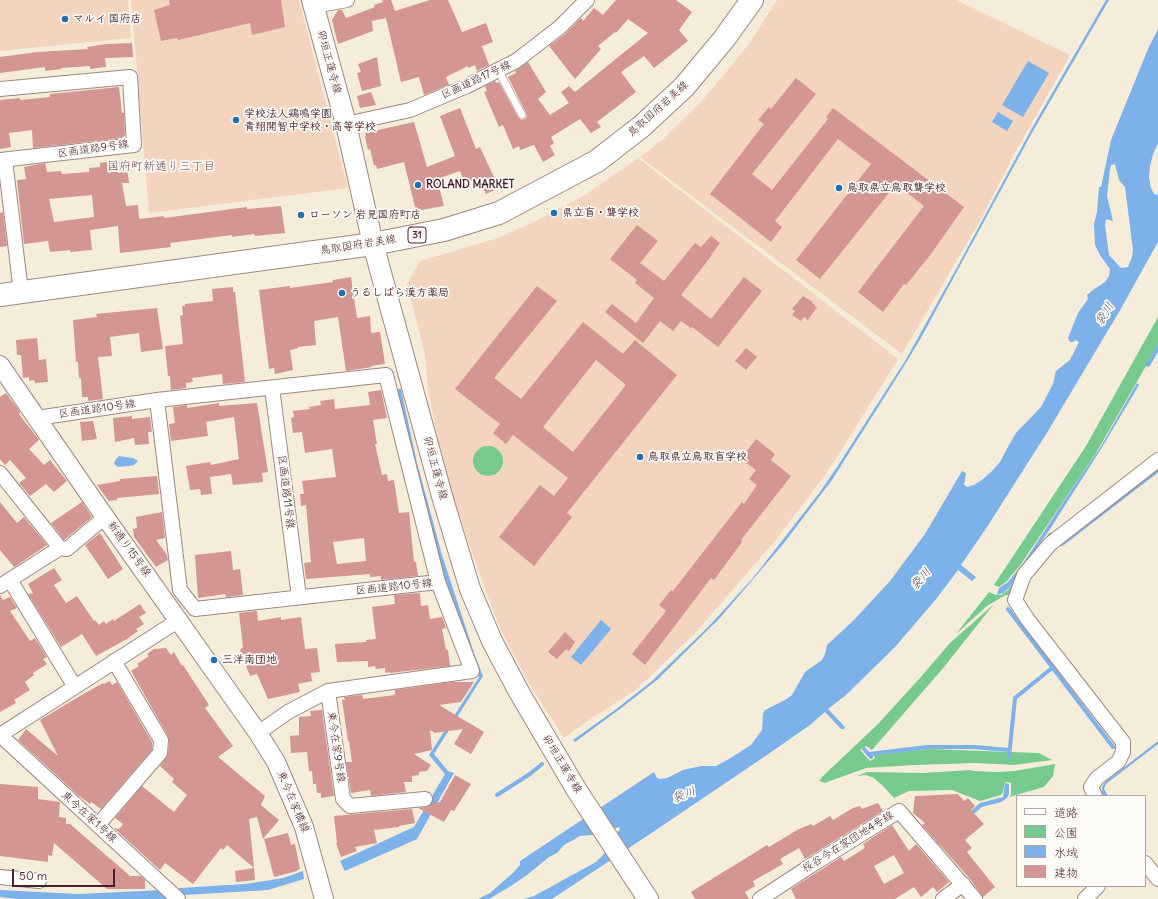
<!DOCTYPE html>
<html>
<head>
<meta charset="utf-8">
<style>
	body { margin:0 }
	#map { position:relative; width:1158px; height:899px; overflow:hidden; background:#f5edda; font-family:Delius,"Klee One",sans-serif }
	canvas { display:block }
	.legend { position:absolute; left:1016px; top:795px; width:130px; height:92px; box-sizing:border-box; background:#fdfcf7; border:1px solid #b5a4a5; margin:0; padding:5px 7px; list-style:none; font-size:12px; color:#4a1f2b }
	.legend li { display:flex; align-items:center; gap:8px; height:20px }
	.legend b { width:20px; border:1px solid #b5a4a5 }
	.scale { position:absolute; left:12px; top:869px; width:103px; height:18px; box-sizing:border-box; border:2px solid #4a1f2b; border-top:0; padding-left:5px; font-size:12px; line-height:14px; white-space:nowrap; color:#4a1f2b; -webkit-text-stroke:3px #fdfcf7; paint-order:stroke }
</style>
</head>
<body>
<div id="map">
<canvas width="1158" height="899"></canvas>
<ul class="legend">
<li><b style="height:5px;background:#fff"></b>道路</li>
<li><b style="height:11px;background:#76ca8d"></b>公園</li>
<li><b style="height:11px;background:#7db1ea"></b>水域</li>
<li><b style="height:11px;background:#d39692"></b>建物</li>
</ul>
<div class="scale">50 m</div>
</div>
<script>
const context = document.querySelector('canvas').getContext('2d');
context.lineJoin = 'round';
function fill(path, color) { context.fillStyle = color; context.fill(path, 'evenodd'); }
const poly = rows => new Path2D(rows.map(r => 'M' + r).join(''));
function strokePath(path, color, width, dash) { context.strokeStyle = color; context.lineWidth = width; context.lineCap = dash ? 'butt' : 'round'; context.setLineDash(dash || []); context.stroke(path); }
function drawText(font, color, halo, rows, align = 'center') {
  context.font = font + ' Delius,"Klee One",sans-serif'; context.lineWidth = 3.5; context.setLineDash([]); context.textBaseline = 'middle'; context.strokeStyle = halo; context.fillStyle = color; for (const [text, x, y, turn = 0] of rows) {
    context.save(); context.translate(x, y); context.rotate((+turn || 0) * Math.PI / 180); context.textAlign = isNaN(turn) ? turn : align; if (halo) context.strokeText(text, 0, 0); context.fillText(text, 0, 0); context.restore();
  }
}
fill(poly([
	[0,0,128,0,131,38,0,51],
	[131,0,299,0,348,188,149,213],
	[777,0,956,0,1070,55,1012,158,981,219,902,354,640,157,662,140,701,102,749,44],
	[638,158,898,359,826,474,774,542,697,631,636,690,587,721,564,738,530,685,500,628,482,581,451,491,438,440,428,391,425,355,407,284,420,261,498,238,534,222,585,195]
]), '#f3d4bf');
fill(poly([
	[1158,317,1158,345,1096,453,1021,564,1007,581,999,587,994,585,1086,446],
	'473 461a15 15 0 1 1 30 0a15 15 0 1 1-30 0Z',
	[1050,532,1054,536,1012,593,1002,597,987,606,956,634,989,592,996,595,1001,595,1008,590],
	[994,604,944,667,872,750,866,746,860,750,870,761,875,758,873,755,928,749,1039,753,1052,760,1014,765,976,763,914,765,866,768,830,781,825,783,819,781,823,776,878,724,919,679,950,643],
	[1055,764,1053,776,1044,787,1009,797,1011,795,1011,783,1005,782,1003,792,1001,795,980,801,952,790,909,791,894,798,883,786,874,778,866,775,857,776,867,772,923,773,970,770,974,771,996,772,1014,771]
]), '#76ca8d');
fill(poly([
	[1106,0,1109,0,1033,131,922,336,906,363,832,480,784,543,719,619,657,680,620,709,575,742,573,740,615,710,652,681,709,626,753,578,820,492,837,467,905,361,955,271,1032,128],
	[1158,29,1158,143,1153,154,1150,166,1149,177,1151,188,1154,194,1158,195,1158,242,1119,312,1048,431,987,527,961,565,976,577,972,581,958,570,937,598,895,647,846,695,828,709,845,727,844,729,841,729,825,712,810,725,767,755,644,838,552,899,524,899,534,896,596,862,603,855,620,829,619,827,602,834,580,836,575,839,564,845,557,853,549,857,527,875,511,886,489,899,478,899,490,893,514,872,520,865,520,861,654,772,657,778,661,779,667,778,683,770,701,766,716,766,729,759,751,745,762,730,763,714,765,710,785,700,792,695,805,672,822,660,825,654,827,645,854,620,890,581,925,534,962,471,966,473,964,485,967,487,974,485,983,479,992,471,1000,462,1009,445,1016,433,1041,407,1053,384,1056,371,1070,360,1079,342,1076,340,1073,342,1070,342,1068,338,1078,313,1088,299,1087,295,1093,290,1105,282,1109,276,1110,269,1100,255,1095,245,1094,224,1097,212,1099,187,1101,187,1111,140,1148,49],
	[1115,164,1119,180,1125,187,1133,250,1132,257,1128,267,1121,268,1109,255,1105,225,1106,219,1113,221,1107,196,1110,169,1111,165],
	[1028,61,1049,73,1023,117,1002,105],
	[998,112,1013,121,1007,131,992,122],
	[1137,383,1139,385,1101,449,1050,529,1009,588,1003,593,997,595,999,588,1008,582,1024,562,1078,480,1100,448],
	[397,389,401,389,417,463,442,555,474,653,483,676,434,754,448,771,454,773,417,839,345,871,340,861,414,827,445,774,429,755,479,677,442,569,413,465],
	[119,456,133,458,138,461,134,465,129,466,118,467,115,465,114,463,116,459],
	[601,620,611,629,581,665,571,657],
	[1158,741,1158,744,1106,784,1104,789,1108,796,1104,796,1102,793,1102,787,1105,782],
	[1005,783,1009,784,1009,794,1007,798,1001,802,982,807,938,845,936,841,980,803,1003,797],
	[303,871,304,879,268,890,184,895,179,888,245,884,265,881,283,878],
	[0,890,78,894,163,890,169,899,18,899,0,897]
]), '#7db1ea');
strokePath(poly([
	[1148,365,1158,348],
	[1062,544,1158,470],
	[1008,609,1113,747],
	[864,749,871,757],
	[869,754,927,747,974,747,1009,750],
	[1009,757,1015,698,1052,668],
	[497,795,530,774,542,764]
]), '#7db1ea', 4);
fill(poly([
	[169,0,281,0,285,27,252,35,250,23,178,40,177,38,161,41,154,10,170,5],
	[382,0,391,0,395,11,430,0,448,0,462,32,486,23,493,42,482,46,489,65,477,71,475,65,468,68,468,66,446,77,449,85,424,95,419,77,401,82,386,18,372,21,373,31,338,44,332,20,338,10,342,10,346,18,375,7,374,5,383,2],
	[616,0,676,0,692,12,679,30,688,41,654,68,644,56,621,72,636,92,597,122,601,127,591,133,580,119,551,137,554,143,550,146,555,155,543,162,534,145,520,150,519,146,513,149,503,125,499,127,484,92,487,91,485,86,495,81,496,83,499,82,518,117,521,120,525,119,527,116,526,113,508,77,516,73,515,71,528,62,546,92,538,99,550,115,569,103,561,92,569,86,575,92,648,33,628,19,616,33,615,32,598,46,601,49,575,79,549,46,565,34,581,18,583,21,594,8,603,15],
	[132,43,133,57,105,58,106,67,90,69,90,66,61,68,61,69,45,71,45,67,0,73,0,57,37,52,88,49,87,47,107,44],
	[377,57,381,86,362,91,357,73,361,72,358,64],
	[796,78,816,94,752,174,772,190,828,119,826,117,833,108,964,207,931,254,906,285,904,284,883,312,858,292,924,206,896,184,820,279,796,260,871,164,838,139,775,221,782,227,771,242,710,194,764,124,758,120,769,107,771,109],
	[119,87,122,113,124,113,125,135,122,138,33,148,32,130,9,133,11,147,0,149,0,100,20,98,20,100,50,97,50,94],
	[371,92,376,105,360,108,357,96],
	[460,108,476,149,480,147,499,188,486,194,483,188,480,189,475,179,465,183,460,171,437,179,444,206,416,211,404,162,377,169,376,165,374,166,370,149,368,150,365,137,366,136,365,133,414,122,427,167,455,156,440,116],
	[126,160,129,183,122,183,126,206,138,205,139,219,164,216,164,218,247,207,247,209,281,206,285,233,255,236,254,234,232,237,232,235,170,243,171,247,120,253,118,226,90,230,92,250,70,252,70,250,50,252,48,241,24,244,17,180,26,179,24,167,45,163,47,172,61,171,62,174,89,172,89,168,100,167,100,163],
	[92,195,94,217,54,222,49,199],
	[3,212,7,246,0,247,0,213],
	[637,225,658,241,640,263,664,281,695,243,701,247,711,236,720,243,711,255,712,255,681,295,711,319,744,277,762,291,718,347,692,327,691,328,681,321,673,331,660,321,643,343,605,312,612,304,636,323,654,298,635,283,637,280,610,259],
	[351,277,357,318,370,316,371,333,380,332,385,364,371,366,372,367,346,371,338,317,314,321,316,345,298,347,298,348,290,350,293,370,275,374,274,368,269,369,259,290,290,286,290,288,333,282,333,280],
	[537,286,557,301,494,378,521,399,583,322,623,354,635,340,677,375,567,513,572,517,534,566,499,537,540,485,554,496,568,478,513,435,506,444,493,433,500,424,455,389],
	[596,360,626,385,573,452,543,427],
	[233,287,233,292,235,292,245,382,223,384,222,374,192,378,193,382,186,383,186,388,171,390,170,376,168,376,165,346,183,344,180,316,183,315,182,306,185,306,185,304,213,301,212,289],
	[803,296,813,302,812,303,817,307,808,320,804,317,801,321,792,315,795,311,792,309],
	[157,308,163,349,141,352,139,333,110,337,112,356,98,357,103,399,88,401,88,397,82,397,81,378,79,378,78,362,76,362,73,320,97,317,96,314],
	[37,338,39,360,46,359,48,382,35,383,34,380,29,381,29,377,23,378,21,355,17,355,16,340],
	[746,348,757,357,746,370,735,361],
	[381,390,387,418,373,420,377,444,375,444,382,475,387,474,388,481,394,480,399,513,409,512,414,562,416,562,418,576,381,580,381,576,370,577,370,574,306,579,304,563,311,562,306,505,301,506,300,494,304,494,302,481,336,477,332,449,305,453,302,432,293,433,291,418,294,417,293,411,310,409,309,407,321,405,320,401,334,399,335,409,370,405,368,392],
	[364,538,366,561,337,564,333,542],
	[6,393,20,412,19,414,39,440,29,449,44,465,50,460,67,481,54,492,46,484,30,496,19,483,26,478,10,460,5,465,0,459,0,397],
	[219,403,219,406,257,403,268,472,262,473,263,482,233,485,231,474,210,477,212,494,201,495,200,489,190,490,186,466,210,462,211,465,239,459,234,417,206,422,208,436,171,441,169,424,175,423,173,407,187,405,187,408],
	[132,416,132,419,150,417,152,432,148,432,149,444,135,445,134,438,115,442,113,418],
	[93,421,97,439,82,441,80,422],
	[756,439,775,454,771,460,791,476,741,540,742,542,714,580,711,578,645,665,632,654,666,611,659,605,671,590,673,591,742,502,744,504,757,485,749,479,756,470,741,459],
	[157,476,159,494,117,498,117,500,109,501,97,485,120,481,120,479],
	[0,502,17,523,24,517,47,545,14,567,0,550],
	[82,502,92,517,64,540,51,523],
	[162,512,165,538,156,540,167,555,168,560,156,567,134,537,133,529,137,528,136,517],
	[100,533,123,569,108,579,85,545],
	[231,551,233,570,240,569,243,595,226,597,225,594,198,598,195,555],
	[54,568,62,580,54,585,66,603,77,596,94,621,95,620,99,625,104,621,106,624,113,619,114,621,140,604,146,613,139,617,144,624,136,629,138,631,127,639,96,656,82,634,61,647,28,594,33,593,28,584],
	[420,593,421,606,428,605,430,619,442,617,446,628,442,629,446,650,448,650,450,666,390,673,390,672,385,673,385,668,376,669,375,666,368,667,368,661,337,662,335,644,366,642,366,640,376,639,372,607,395,604,394,595],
	[0,595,3,600,10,597,17,608,10,611,30,641,35,638,47,657,43,659,47,664,33,673,34,675,25,682,30,690,14,700,16,703,0,712],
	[257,611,258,621,281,617,281,620,301,617,305,649,317,648,320,672,311,673,312,681,298,684,300,692,268,699,257,674,250,676,240,650,243,647,239,613],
	[565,632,575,642,569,651,566,649,557,659,548,652],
	[166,648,171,655,174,652,182,666,183,665,209,705,205,708,233,746,218,757,265,796,261,805,279,820,263,839,257,817,249,819,254,868,227,845,223,850,221,848,193,884,165,863,160,870,114,828,119,829,123,824,115,818,142,786,174,812,187,795,172,782,174,779,160,766,168,754,169,741,168,736,131,671,139,666,137,664,149,656,147,654,154,649],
	[110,681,112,685,117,682,152,742,152,750,101,809,91,802,90,804,79,796,18,740,26,729,58,756,40,720,80,696,103,683,104,684],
	[452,682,474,682,461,702,439,705,484,732,471,754,454,744,463,729,435,733,430,730,432,750,414,754,431,765,427,771,419,772,419,775,412,776,412,782,404,782,406,792,371,796,370,790,351,793,346,762,352,762,349,741,348,741,342,700,345,700,344,697,362,695,363,699,395,695,395,690],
	[322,710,334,796,321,798,321,793,317,793,316,784,313,784,312,771,309,771,307,752,291,753,290,736,299,735,299,717,311,716,310,711],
	[455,775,471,784,454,811,451,810,444,822,418,808,426,807,433,803,440,802],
	[0,784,38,787,38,799,60,802,59,817,66,818,66,824,70,824,130,876,141,876,145,880,145,889,107,889,54,843,52,856,48,855,48,862,0,856],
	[958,794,964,801,968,798,975,806,971,810,984,824,965,840,972,848,967,852,995,887,983,897,970,879,922,825,925,823,913,813,915,796],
	[878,803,883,811,805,859,799,848,780,859,783,864,753,881,755,886,745,892,749,899,695,899,691,892,767,845,769,847,797,830,811,824,813,826,830,816,833,820,853,808,860,806,862,809],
	[412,809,415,823,399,826,399,827,374,830,377,843,355,847,357,851,341,857,336,843,337,843,334,816],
	[892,825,909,851,916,844,949,882,937,892,933,887,921,897,914,887,895,899,796,899,791,889,841,857,844,861,865,848,863,844],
	[894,855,904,873,884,884,874,866],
	[288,833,291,845,295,844,300,869,297,870,297,871,274,877,264,839],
	[254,868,255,880,236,882,235,871]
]), '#d39692');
const service = poly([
	[498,70,522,115]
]);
const minor = poly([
	[314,6,347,0],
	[0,89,130,77,134,145,0,160],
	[346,124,410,110,467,86,516,61,560,27,587,0],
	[5,160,21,292],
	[272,388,299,597],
	[37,418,157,400,386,375,438,582,195,609,180,590,157,400],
	[0,473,60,548],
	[10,580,75,687],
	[0,586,60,548,67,549,105,517],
	[328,691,472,671,438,582],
	[258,733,288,712,328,691,343,799,350,806,425,799],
	[0,735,178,899],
	[0,735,179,620],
	[1095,796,1091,787,1097,778,1118,762,1123,752,1123,742,1028,620,1015,600,1024,575,1050,544,1158,460],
	[98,825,160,753,161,740,114,661],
	[1145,863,1158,879],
	[0,877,39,881],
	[760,899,815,863,899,811,975,899],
	[943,899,963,884],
	[1085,899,1098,886]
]);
const tertiary = poly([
	[0,365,105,517,258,733,276,762,304,827,324,899]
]);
const secondary = poly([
	[312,0,346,124,373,244,442,496,470,589,492,641,519,692,576,789,648,899]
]);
const primary = poly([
	[0,295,373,244,444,230,499,213,597,161,642,126,684,87,724,39,752,0]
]);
strokePath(service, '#a08682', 8);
strokePath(minor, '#a08682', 16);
strokePath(tertiary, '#a08682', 20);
strokePath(secondary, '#a08682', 22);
strokePath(primary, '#a08682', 24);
strokePath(service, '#fff', 7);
strokePath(minor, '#fff', 14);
strokePath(tertiary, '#fff', 18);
strokePath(secondary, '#fff', 20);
strokePath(primary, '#fff', 22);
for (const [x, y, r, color] of [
	[65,19,4,"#1f6fb2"],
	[236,120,4,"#1f6fb2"],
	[418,185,4,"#1f6fb2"],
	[839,188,4,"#1f6fb2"],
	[554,213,4,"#1f6fb2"],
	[301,215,4,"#1f6fb2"],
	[342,293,4,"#1f6fb2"],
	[640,457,4,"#1f6fb2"],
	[214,660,4,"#1f6fb2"]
]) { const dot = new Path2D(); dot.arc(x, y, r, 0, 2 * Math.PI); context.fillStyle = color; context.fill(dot); strokePath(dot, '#fdfcf7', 1.5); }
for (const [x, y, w] of [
	[417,235,18]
]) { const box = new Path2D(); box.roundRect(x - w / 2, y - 8, w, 16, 3); context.fillStyle = '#fdfcf7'; context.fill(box); strokePath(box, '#4a1f2b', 1); }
drawText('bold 10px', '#4a1f2b', null, [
	["31",417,235]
]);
drawText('bold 11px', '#4a1f2b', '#fdfcf7', [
	["マルイ 国府店",73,19],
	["学校法人鶏鳴学園",244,114],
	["青翔開智中学校・高等学校",244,127],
	["ROLAND MARKET",426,185],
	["鳥取県立鳥取聾学校",847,188],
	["県立盲・聾学校",562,213],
	["ローソン 岩見国府町店",309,215],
	["うるしばら漢方薬局",350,293],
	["鳥取県立鳥取盲学校",648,457],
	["三洋南団地",222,660]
], 'left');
drawText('11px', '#4a1f2b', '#fdfcf7', [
	["卯垣正蓮寺線",329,62,75],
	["区画道路17号線",476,80,-25],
	["鳥取国府岩美線",658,109,-42],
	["区画道路9号線",93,149,-8],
	["鳥取国府岩美線",358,245,-9],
	["区画道路10号線",97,409,-8],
	["卯垣正蓮寺線",435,468,75],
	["区画道路11号線",286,492,83],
	["新通り15号線",129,549,54],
	["区画道路10号線",394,587,-6],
	["東今在家9号線",336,747,82],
	["卯垣正蓮寺線",562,764,59],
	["東今在家橋線",293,802,67],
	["東今在家1号線",89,817,42],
	["桜谷今在家団地4号線",848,842,-32]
]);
drawText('12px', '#7a494f', '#fdfcf7', [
	["国府町新通り三丁目",161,167]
]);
drawText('italic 12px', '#5c526e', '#fdfcf7', [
	["袋川",1105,314,-58],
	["袋川",921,579,-49],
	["袋川",684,795,-21]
]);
</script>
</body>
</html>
